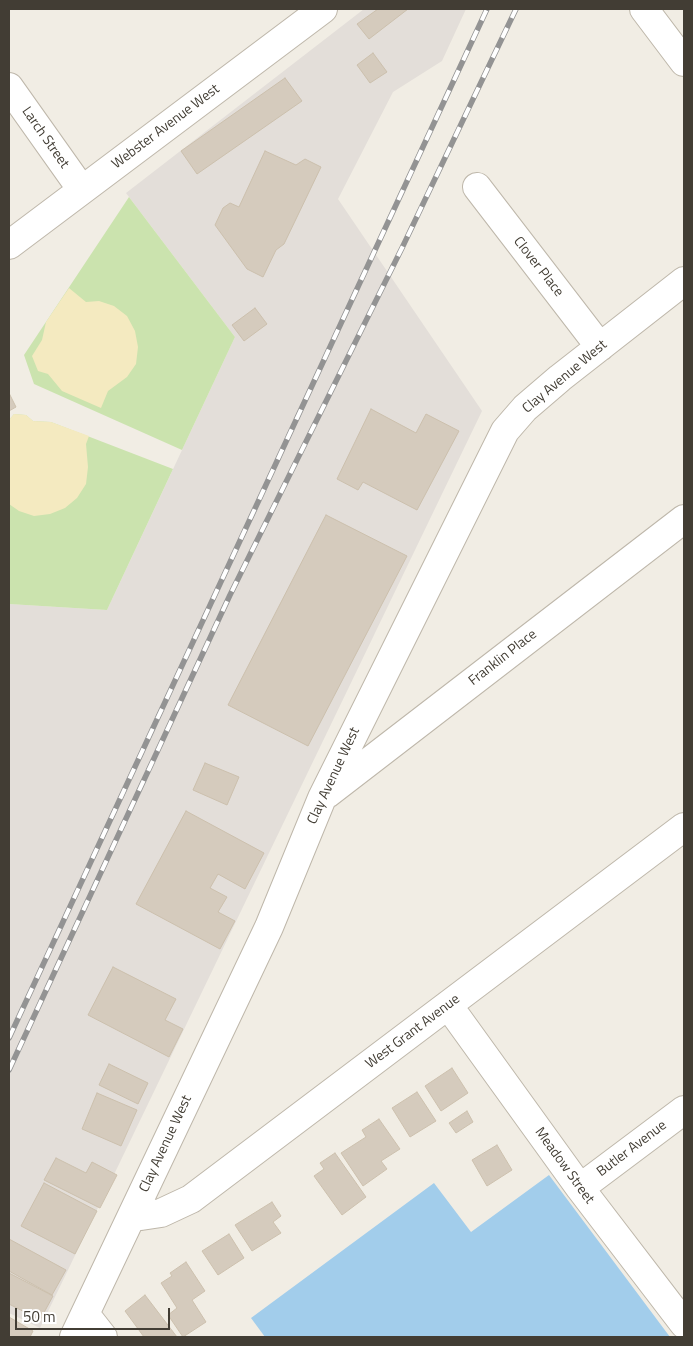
<!DOCTYPE html>
<html>
<head>
<meta charset="utf-8">
<style>
	body { margin:0 }
	#map { position:relative; width:693px; height:1346px; overflow:hidden; background:#f1ede4; font-family:"Titillium Web",sans-serif }
	canvas { display:block }
	.frame { position:absolute; inset:0; border:10px solid #423d34; pointer-events:none }
	.scale { position:absolute; left:15px; top:1308px; width:155px; height:22px; box-sizing:border-box; border:2px solid #423d34; border-top:0; padding-left:6px; font-size:15px; line-height:18px; white-space:nowrap; color:#423d34; -webkit-text-stroke:4px #fff; paint-order:stroke }
</style>
</head>
<body>
<div id="map">
<canvas width="693" height="1346"></canvas>
<div class="frame"></div>
<div class="scale">50 m</div>
</div>
<script>
const context = document.querySelector('canvas').getContext('2d');
context.lineJoin = 'round';
function fill(path, color) { context.fillStyle = color; context.fill(path, 'evenodd'); }
const poly = rows => new Path2D(rows.map(r => 'M' + r).join(''));
function strokePath(path, color, width, dash) { context.strokeStyle = color; context.lineWidth = width; context.lineCap = dash ? 'butt' : 'round'; context.setLineDash(dash || []); context.stroke(path); }
function drawText(font, color, halo, rows, align = 'center') {
  context.font = font + ' "Titillium Web",sans-serif'; context.lineWidth = 4.5; context.setLineDash([]); context.textBaseline = 'middle'; context.strokeStyle = halo; context.fillStyle = color; for (const [text, x, y, turn = 0] of rows) {
    context.save(); context.translate(x, y); context.rotate((+turn || 0) * Math.PI / 180); context.textAlign = isNaN(turn) ? turn : align; if (halo) context.strokeText(text, 0, 0); context.fillText(text, 0, 0); context.restore();
  }
}
fill(poly([
	[364,9,466,9,442,61,393,92,338,199,482,411,40,1328,9,1313,9,604,107,610,235,337,126,193]
]), '#e3ded9');
fill(poly([
	[129,197,235,337,182,450,34,384,24,355],
	[14,414,26,415,33,421,51,422,173,469,107,610,9,604,9,420]
]), '#cbe3ae');
fill(poly([
	[69,288,86,302,99,301,114,306,127,316,135,331,138,347,136,364,127,377,108,391,101,408,62,391,48,374,38,371,32,356,42,340,46,322],
	[14,414,26,415,33,421,51,422,89,436,86,444,88,467,86,484,77,498,65,508,50,514,34,516,19,511,9,504,9,420]
]), '#f4eac0');
fill(poly([
	[549,1175,670,1337,265,1337,251,1318,434,1183,471,1232]
]), '#a2cdeb');
const building = poly([
	[378,9,408,9,369,39,357,24,378,9],
	[373,53,387,72,370,83,357,65,373,53],
	[285,78,302,101,197,174,181,151,285,78],
	[265,151,296,165,305,159,321,167,284,244,276,250,263,277,247,269,215,225,223,208,230,203,239,207,265,151],
	[255,308,267,324,244,341,232,325,255,308],
	[9,393,16,407,9,411,9,393],
	[371,409,416,433,426,414,459,431,417,510,363,482,358,490,337,479,371,409],
	[326,515,407,556,308,746,228,705,326,515],
	[205,763,239,777,227,805,193,790,205,763],
	[186,811,264,853,245,889,218,874,210,888,227,897,218,912,235,921,220,949,136,904,186,811],
	[113,967,176,999,165,1020,183,1029,169,1057,88,1015,113,967],
	[109,1064,148,1083,138,1104,99,1085,109,1064],
	[452,1068,468,1093,441,1111,425,1086,452,1068],
	[417,1092,436,1121,410,1137,392,1108,417,1092],
	[97,1093,137,1110,121,1146,82,1129,97,1093],
	[467,1111,473,1122,456,1133,449,1123,467,1111],
	[379,1119,400,1149,381,1161,387,1169,363,1186,341,1153,366,1137,362,1130,379,1119],
	[497,1145,512,1170,487,1186,472,1160,497,1145],
	[335,1153,366,1197,342,1215,314,1176,324,1169,320,1163,335,1153],
	[56,1158,86,1173,92,1162,117,1175,100,1208,44,1180,56,1158],
	[44,1183,97,1211,75,1254,21,1226,44,1183],
	[272,1202,281,1216,273,1222,281,1233,252,1251,235,1225,272,1202],
	[229,1234,244,1258,218,1275,202,1251,229,1234],
	[9,1239,66,1270,52,1295,9,1271,9,1239],
	[186,1262,205,1291,192,1300,206,1322,183,1337,168,1315,177,1308,161,1283,172,1276,170,1273,186,1262],
	[9,1273,53,1296,40,1320,9,1304,9,1273],
	[145,1295,177,1337,144,1337,125,1311,145,1295],
	[9,1317,33,1331,30,1337,9,1337,9,1317]
]);
fill(building, '#d5cbbd');
strokePath(building, '#ccc0ad', 1);
const minor = poly([
	[644,9,684,62],
	[9,87,82,190],
	[477,187,600,347],
	[9,245,323,9],
	[327,794,684,519],
	[448,1005,580,1188,684,1324],
	[580,1188,684,1110],
	[133,1214,141,1216,161,1213,191,1199,684,827],
	[85,1314,103,1337],
	[74,1337,269,927,322,798,505,431,525,408,560,378,684,281]
]);
strokePath(minor, '#beb7aa', 30);
strokePath(minor, '#fff', 28);
const rail = poly([
	[9,1038,487,9],
	[9,1070,230,595,402,248,516,9]
]);
strokePath(rail, '#939393', 5.5);
strokePath(rail, '#fff', 4, [11]);
drawText('14px', '#423d34', '#fff', [
	["Webster Avenue West",166,127,-37],
	["Larch Street",45,138,55],
	["Clover Place",538,267,52],
	["Clay Avenue West",565,377,-40],
	["Franklin Place",503,658,-38],
	["Clay Avenue West",334,776,-65],
	["West Grant Avenue",413,1032,-37],
	["Clay Avenue West",166,1144,-65],
	["Butler Avenue",632,1149,-37],
	["Meadow Street",564,1166,54]
]);
</script>
</body>
</html>
